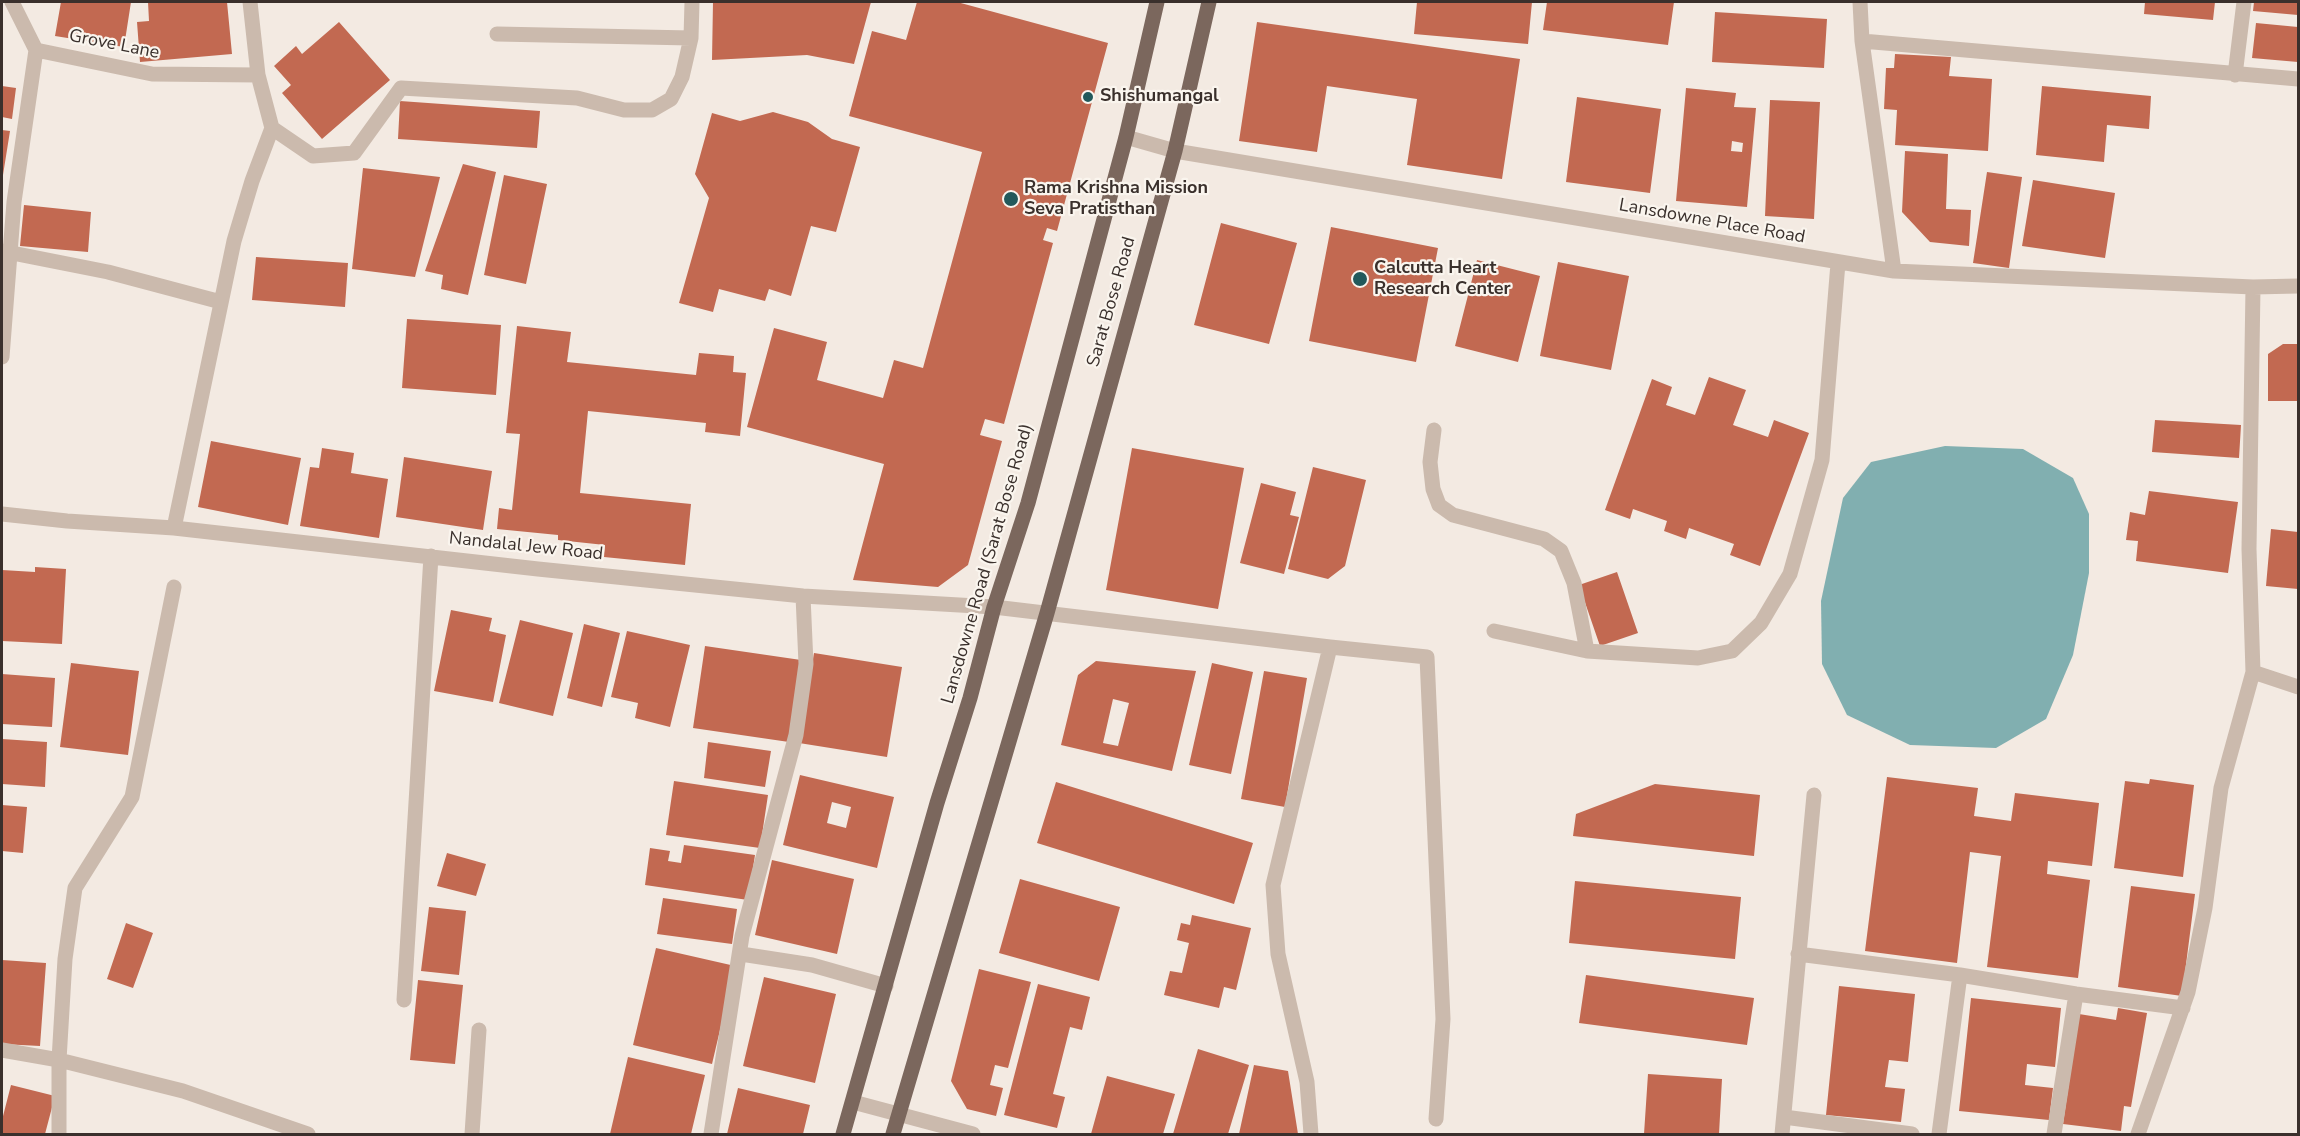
<!DOCTYPE html>
<html>
<head>
<meta charset="utf-8">
<style>
	body { margin:0 }
	#map { position:relative; width:2300px; height:1136px; overflow:hidden; background:#f3eae2; font-family:"Nunito Sans",sans-serif }
	canvas { display:block }
	.frame { position:absolute; inset:0; border:3px solid #3a302c; pointer-events:none }
</style>
</head>
<body>
<div id="map">
<canvas width="2300" height="1136"></canvas>
<div class="frame"></div>
</div>
<script>
const context = document.querySelector('canvas').getContext('2d');
context.lineJoin = 'round';
function fill(path, color) { context.fillStyle = color; context.fill(path, 'evenodd'); }
const poly = rows => new Path2D(rows.map(r => 'M' + r).join(''));
function strokePath(path, color, width, dash) { context.strokeStyle = color; context.lineWidth = width; context.lineCap = dash ? 'butt' : 'round'; context.setLineDash(dash || []); context.stroke(path); }
function drawText(font, color, halo, rows, align = 'center') {
  context.font = font + ' "Nunito Sans",sans-serif'; context.lineWidth = 4.5; context.setLineDash([]); context.textBaseline = 'middle'; context.strokeStyle = halo; context.fillStyle = color; for (const [text, x, y, turn = 0] of rows) {
    context.save(); context.translate(x, y); context.rotate((+turn || 0) * Math.PI / 180); context.textAlign = isNaN(turn) ? turn : align; if (halo) context.strokeText(text, 0, 0); context.fillText(text, 0, 0); context.restore();
  }
}
fill(poly([
	[1945,446,2023,449,2073,478,2089,514,2089,573,2073,655,2046,719,1996,748,1910,745,1847,715,1822,664,1821,601,1843,498,1871,462]
]), '#81afb0');
fill(poly([
	[61,2,131,2,124,47,55,36],
	[148,2,227,2,232,54,140,62,137,22,149,21],
	[713,2,871,2,854,64,807,55,712,60],
	[917,2,957,2,1108,43,1057,231,1047,228,1043,240,1053,243,1004,424,985,419,980,435,1002,441,968,565,938,587,853,580,884,464,747,427,774,328,827,342,817,380,883,398,894,360,923,368,982,152,849,116,872,31,906,40],
	[1417,2,1532,2,1528,44,1414,34],
	[1547,2,1674,2,1668,45,1543,30],
	[2145,2,2215,2,2213,20,2144,14],
	[2254,2,2298,2,2298,15,2253,11],
	[1715,12,1827,19,1824,68,1712,62],
	[339,22,390,80,322,139,282,93,291,85,274,66,296,46,302,54],
	[1257,22,1520,59,1502,179,1407,165,1417,99,1327,86,1317,152,1239,141],
	[2256,23,2298,27,2298,62,2252,58],
	[1895,54,1951,57,1949,76,1992,79,1988,151,1895,145,1897,110,1884,109,1886,68,1894,68],
	[2,86,16,88,12,119,2,117],
	[2042,86,2151,96,2149,129,2107,125,2104,162,2036,155],
	[1686,88,1736,93,1734,107,1756,108,1747,207,1676,201],
	[1732,141,1743,143,1742,152,1731,151],
	[1577,97,1661,109,1650,193,1566,182],
	[1770,100,1820,102,1814,219,1765,216],
	[400,101,540,111,537,148,398,139],
	[773,112,808,122,832,139,860,147,836,232,811,226,791,296,769,289,765,301,719,289,713,312,679,303,709,198,695,174,712,113,740,121],
	[2,130,10,131,3,175,2,175],
	[1905,151,1948,154,1946,209,1971,210,1969,246,1930,242,1902,212],
	[463,164,496,172,468,295,441,289,443,275,425,271],
	[363,168,440,177,415,277,352,269],
	[1987,172,2022,177,2009,268,1973,263],
	[504,175,547,184,526,284,484,275],
	[2033,180,2115,193,2105,258,2022,246],
	[24,205,91,212,88,252,20,246],
	[1221,223,1297,243,1269,344,1194,325],
	[1331,227,1438,248,1416,362,1309,341],
	[256,257,348,263,345,307,252,300],
	[1477,260,1540,276,1518,362,1455,346],
	[1558,262,1629,276,1611,370,1540,356],
	[407,319,501,325,496,395,402,388],
	[517,326,571,332,567,362,696,375,699,353,734,356,733,372,746,373,740,436,705,432,706,423,588,411,580,493,691,504,685,565,604,557,605,545,558,540,558,535,497,529,499,508,512,510,520,434,506,433],
	[2283,344,2298,344,2298,401,2268,401,2268,354],
	[1709,377,1746,390,1733,425,1768,437,1774,420,1809,433,1760,566,1730,555,1734,544,1689,528,1686,539,1664,531,1667,521,1633,509,1630,519,1605,510,1652,379,1672,387,1666,405,1695,415],
	[2155,420,2241,425,2239,458,2152,452],
	[211,441,301,458,288,525,198,507],
	[322,448,354,453,351,473,388,479,379,538,300,526,310,467,319,468],
	[1132,448,1244,468,1218,609,1106,590],
	[404,457,492,471,483,530,396,517],
	[1313,467,1366,480,1345,566,1328,579,1288,569],
	[1261,483,1296,492,1290,515,1299,517,1284,574,1240,563],
	[2149,491,2238,502,2228,573,2136,561,2138,541,2126,540,2130,512,2145,515],
	[2271,529,2298,532,2298,589,2266,586],
	[35,567,66,569,62,644,2,641,2,570,35,572],
	[1617,572,1638,633,1600,646,1579,585],
	[451,610,492,618,489,631,506,635,493,702,434,691],
	[520,620,573,633,553,716,499,703],
	[584,624,620,633,602,707,567,698],
	[627,631,690,645,670,727,635,718,638,703,611,697],
	[705,646,801,660,789,742,693,728],
	[814,653,902,667,887,757,799,743],
	[1096,661,1196,671,1172,771,1061,745,1078,675],
	[1113,699,1129,703,1118,746,1103,743],
	[71,663,139,671,128,755,60,747],
	[1212,663,1253,672,1231,774,1189,765],
	[1264,671,1307,678,1285,807,1241,799],
	[2,674,55,678,52,727,2,724],
	[2,739,47,742,45,787,2,784],
	[708,742,771,751,765,787,704,778],
	[800,775,894,797,877,868,783,845],
	[832,802,851,807,846,828,827,823],
	[1887,777,1978,788,1974,816,2011,821,2015,793,2099,803,2092,866,2048,861,2047,874,2090,880,2078,978,1987,967,2001,856,1970,852,1957,963,1865,951],
	[2150,779,2194,785,2183,877,2114,868,2125,781,2149,784],
	[674,781,768,795,760,848,666,835],
	[1056,782,1253,843,1234,904,1037,843],
	[1655,784,1760,795,1754,856,1573,836,1576,814],
	[2,805,27,807,23,853,2,851],
	[684,845,755,855,748,900,645,885,650,848,670,851,668,861,681,863],
	[447,853,486,864,476,896,437,886],
	[772,860,854,879,837,954,755,935],
	[1020,879,1120,907,1099,981,999,953],
	[1575,881,1741,897,1735,959,1569,943],
	[2131,886,2195,894,2182,996,2118,987],
	[663,898,737,909,732,944,657,934],
	[429,907,466,911,459,975,421,971],
	[1192,915,1251,928,1236,990,1224,987,1219,1008,1164,995,1170,971,1182,973,1189,943,1177,940,1181,923,1190,925],
	[126,923,153,933,133,988,107,979],
	[656,948,735,966,712,1064,633,1045],
	[2,960,46,963,40,1046,2,1044],
	[979,969,1031,982,1008,1068,995,1065,990,1085,1003,1088,996,1116,967,1109,951,1081],
	[1586,975,1754,998,1747,1045,1579,1023],
	[764,977,836,994,815,1083,743,1066],
	[418,980,463,985,455,1064,410,1060],
	[1038,984,1090,997,1082,1030,1070,1027,1053,1094,1065,1097,1057,1128,1004,1115],
	[1839,986,1915,994,1908,1062,1889,1060,1885,1087,1905,1089,1901,1122,1826,1115],
	[1971,998,2061,1008,2055,1067,2027,1064,2025,1085,2053,1088,2049,1120,1959,1111],
	[2118,1008,2147,1013,2131,1107,2124,1106,2121,1131,2063,1124,2079,1014,2116,1020],
	[1198,1049,1249,1065,1228,1134,1173,1134],
	[628,1057,705,1075,691,1134,610,1134],
	[1254,1065,1288,1071,1298,1134,1239,1134],
	[1648,1074,1722,1079,1719,1134,1644,1134],
	[1107,1076,1175,1094,1163,1134,1091,1134],
	[11,1085,55,1096,45,1134,2,1134,2,1120],
	[738,1088,810,1105,803,1134,727,1134]
]), '#c26951');
strokePath(poly([
	[250,2,258,75,272,128,313,156,354,153,401,88,577,98,624,110,652,110,671,99,682,77,691,38,692,2],
	[1860,2,1862,41,1894,271],
	[497,34,691,38],
	[1862,41,2298,79],
	[36,50,152,74,258,75],
	[2235,75,2244,2],
	[1126,137,1175,151,1894,271,2253,287,2298,286],
	[2,251,108,272,221,302],
	[2,357,14,202,36,50,12,2],
	[1434,430,1430,462,1433,489,1439,505,1453,515,1544,539,1561,551,1574,583,1587,651],
	[2,514,67,521,174,528,538,569,803,596,994,607,1330,647,1427,657,1443,1019,1436,1119],
	[174,528,234,241,252,181,272,128],
	[1494,631,1587,651,1698,658,1732,651,1761,623,1790,574,1822,460,1838,263],
	[2253,672,2298,687],
	[741,954,812,965,886,986],
	[1798,954,1960,975,2076,994,2183,1008],
	[404,1000,431,556],
	[2,1050,59,1060,183,1091,308,1134],
	[853,1102,973,1134],
	[1784,1117,1912,1134],
	[59,1134,59,1060,65,959,75,888,132,797,174,587],
	[472,1134,479,1030],
	[711,1134,742,936,796,735,806,664,803,596],
	[1311,1134,1307,1082,1278,954,1273,885,1330,647],
	[1782,1134,1814,795],
	[1939,1134,1960,975],
	[2054,1134,2076,994],
	[2138,1134,2188,992,2205,908,2221,788,2253,672,2249,549,2253,287]
]), '#cbbaad', 15);
strokePath(poly([
	[843,1134,937,803,970,698,994,607,1028,503,1126,137,1157,2],
	[893,1134,1047,613,1175,151,1209,2]
]), '#7b675d', 15);
for (const [x, y, r, color] of [
	[1088,97,6,"#22595b"],
	[1011,199,8,"#22595b"],
	[1360,279,8,"#22595b"]
]) { const dot = new Path2D(); dot.arc(x, y, r, 0, 2 * Math.PI); context.fillStyle = color; context.fill(dot); strokePath(dot, '#faf5ee', 2); }
drawText('18px', '#3a302c', '#faf5ee', [
	["Grove Lane",114,45,11],
	["Lansdowne Place Road",1712,222,10],
	["Sarat Bose Road",1112,302,-74],
	["Nandalal Jew Road",526,547,6],
	["Lansdowne Road (Sarat Bose Road)",988,564,-74]
]);
drawText('bold 18px', '#3a302c', '#faf5ee', [
	["Shishumangal",1100,97],
	["Rama Krishna Mission",1024,189],
	["Seva Pratisthan",1024,210],
	["Calcutta Heart",1374,269],
	["Research Center",1374,290]
], 'left');
</script>
</body>
</html>
